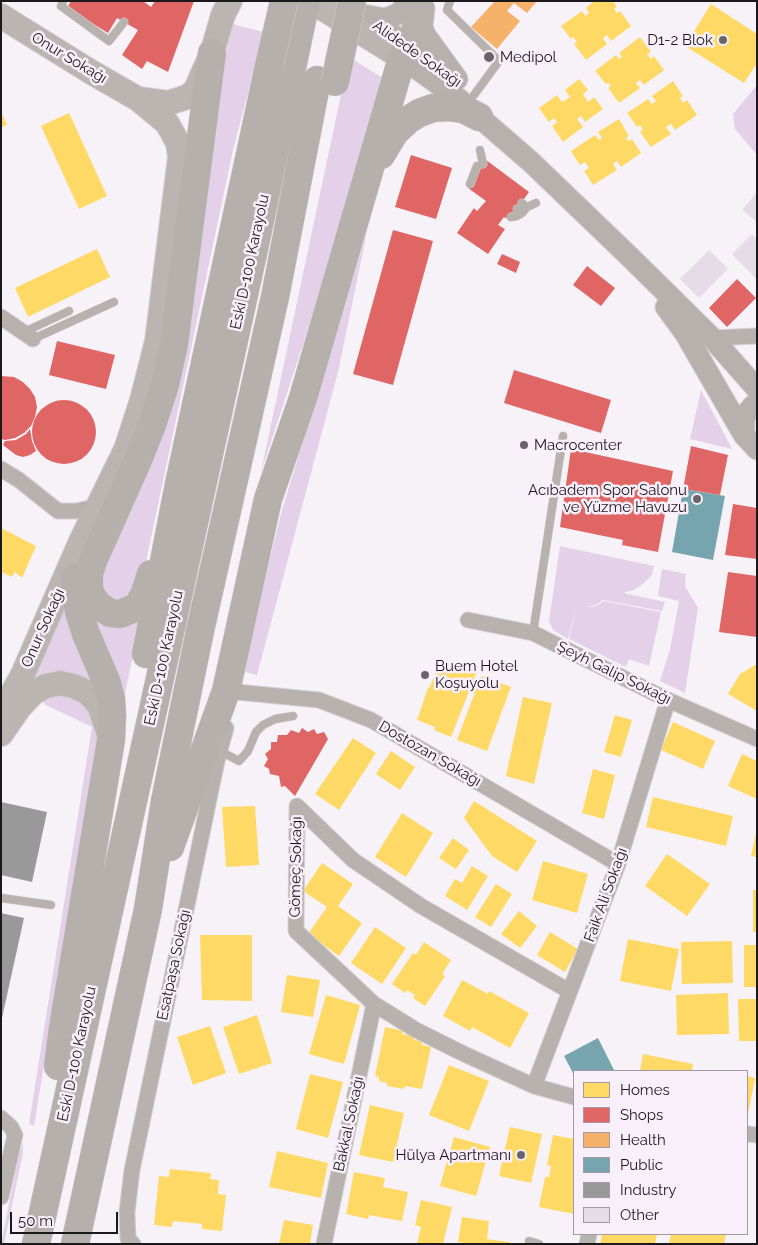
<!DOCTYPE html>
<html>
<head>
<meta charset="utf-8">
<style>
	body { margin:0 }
	#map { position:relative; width:758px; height:1245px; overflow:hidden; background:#f7f2f8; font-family:Raleway,sans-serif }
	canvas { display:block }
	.frame { position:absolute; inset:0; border:2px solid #1b181c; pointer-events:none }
	.legend { position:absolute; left:573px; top:1070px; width:175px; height:165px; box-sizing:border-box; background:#f9effb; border:1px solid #a099a2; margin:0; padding:6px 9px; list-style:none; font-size:15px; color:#1b181c }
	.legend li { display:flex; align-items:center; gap:10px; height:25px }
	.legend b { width:25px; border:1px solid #a099a2 }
	.scale { position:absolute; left:10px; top:1212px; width:108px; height:22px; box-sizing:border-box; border:2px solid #1b181c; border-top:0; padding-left:6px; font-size:15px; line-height:18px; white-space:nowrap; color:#1b181c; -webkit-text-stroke:4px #f9effb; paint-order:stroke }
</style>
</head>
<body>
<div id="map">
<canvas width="758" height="1245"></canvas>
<div class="frame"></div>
<ul class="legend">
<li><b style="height:14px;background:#ffd966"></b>Homes</li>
<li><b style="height:14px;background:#e06666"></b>Shops</li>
<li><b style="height:14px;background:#f6b26b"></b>Health</li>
<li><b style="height:14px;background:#76a5af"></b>Public</li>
<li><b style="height:14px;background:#999"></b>Industry</li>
<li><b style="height:14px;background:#e6dce8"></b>Other</li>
</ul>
<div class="scale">50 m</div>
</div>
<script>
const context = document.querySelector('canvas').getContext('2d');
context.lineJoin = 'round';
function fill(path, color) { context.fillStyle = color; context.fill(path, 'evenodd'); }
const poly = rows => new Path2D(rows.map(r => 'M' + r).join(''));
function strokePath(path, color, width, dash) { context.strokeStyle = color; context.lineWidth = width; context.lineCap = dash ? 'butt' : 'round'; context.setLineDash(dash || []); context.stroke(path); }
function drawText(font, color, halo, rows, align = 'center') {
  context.font = font + ' Raleway,sans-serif'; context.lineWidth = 5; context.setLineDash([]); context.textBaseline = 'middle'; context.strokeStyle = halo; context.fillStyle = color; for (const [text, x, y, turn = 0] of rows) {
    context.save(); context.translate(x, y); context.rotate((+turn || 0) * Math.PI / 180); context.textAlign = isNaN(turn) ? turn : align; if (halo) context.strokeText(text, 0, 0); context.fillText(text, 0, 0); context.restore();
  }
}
fill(poly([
	[232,24,264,32,233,150,140,590,123,603,98,592,219,89],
	[349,57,383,78,312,317,261,472],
	[757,85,757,155,735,129,733,114],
	[367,232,338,372,257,675,245,672,255,618,282,510],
	[701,390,732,449,690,439],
	[560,546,654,566,652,575,644,583,634,590,623,593,665,602,662,611,603,600,594,606,585,606,594,607,604,601,661,612,649,666,629,659,626,667,569,639,577,605,568,639,553,630,549,621],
	[662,569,686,574,685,586,698,608,685,693,660,681,670,649,679,601,658,596],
	[64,609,102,696,30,688],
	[141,618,120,717,95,619],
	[62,693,75,697,92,712,98,732,34,1126,29,1124,92,727,44,704,46,695],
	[23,1143,23,1153,4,1244,1,1244,19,1153]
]), '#e4d0e9');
fill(poly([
	[594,1,613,1,617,7,614,9,617,13,620,11,631,26,611,41,607,35,603,38,607,44,586,60,574,44,577,42,573,37,571,39,561,26,582,11,585,16,589,13,586,8],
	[711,4,757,34,757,63,744,83,685,46],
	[640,37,651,52,647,54,651,59,654,56,664,70,644,85,640,80,636,83,640,88,619,103,608,88,611,86,608,83,606,84,595,71,616,55,619,59,622,57,619,53],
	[579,79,588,90,583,94,588,102,594,97,603,109,585,122,581,116,577,119,583,127,563,142,552,126,557,122,554,118,549,122,539,108,557,95,562,102,570,97,565,90],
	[673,81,683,96,680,98,683,103,687,100,697,115,675,130,671,124,666,127,671,134,651,147,640,132,643,130,640,125,637,127,627,113,648,99,652,104,656,101,652,96],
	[1,112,7,125,1,127],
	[69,113,107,196,79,209,41,126],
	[619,119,629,136,626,138,628,141,632,139,641,153,621,167,617,161,613,164,617,170,593,185,584,171,589,168,585,162,580,165,571,151,595,135,599,140,602,138,598,132],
	[97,249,110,277,28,317,15,288],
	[1,528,36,546,22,578,15,572,12,577,1,572],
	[442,660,476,674,451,737,434,730,435,727,417,720,428,688,429,688],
	[757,664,757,711,728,694,740,674],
	[481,676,511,687,487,751,457,740],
	[523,697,552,703,534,784,506,776],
	[615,715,632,720,621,757,604,752],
	[673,722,715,741,703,769,661,750],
	[353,738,376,753,339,810,315,794],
	[391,751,415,767,400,790,376,774],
	[742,754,757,761,757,799,728,786],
	[593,769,615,775,604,819,582,813],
	[653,797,733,816,726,846,646,827],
	[474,801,537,841,517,872,492,856,464,818],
	[255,806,259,865,226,867,222,807],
	[402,813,433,833,406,877,375,857],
	[756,834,757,834,757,857,751,856],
	[453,838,469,850,456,869,439,858],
	[667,854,710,884,687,916,645,886],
	[543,861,588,874,577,913,532,900],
	[322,863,353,884,338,906,362,923,339,956,308,934,327,907,303,891],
	[472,866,488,876,467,910,445,896,455,879,462,883],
	[496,884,512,894,491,927,475,917],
	[753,890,757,890,757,932,753,932],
	[519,911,537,926,520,948,501,934],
	[375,927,406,948,382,984,351,963],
	[550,932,578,949,565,972,537,955],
	[200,935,252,935,252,1001,202,1000],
	[628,939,679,949,671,991,620,981],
	[732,941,733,983,682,984,681,942],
	[424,942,451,960,442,974,445,976,425,1006,413,998,415,995,407,990,405,993,392,984,413,953,416,955],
	[744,945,757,945,757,987,744,987],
	[287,975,320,980,313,1017,281,1012],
	[462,980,488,994,489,991,529,1013,510,1048,472,1027,470,1031,443,1016],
	[728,993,729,1034,677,1035,676,995],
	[326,995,360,1005,344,1064,309,1054],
	[738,999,757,999,757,1041,739,1041],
	[257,1015,272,1063,239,1074,223,1027],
	[210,1026,226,1073,193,1085,177,1037],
	[385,1027,403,1031,402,1034,414,1036,414,1040,422,1041,422,1045,431,1047,422,1089,405,1086,404,1089,387,1086,387,1083,379,1081,379,1077,375,1076],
	[643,1054,693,1064,692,1071,640,1071],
	[449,1065,489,1081,469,1131,429,1115],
	[310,1074,343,1082,328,1138,296,1129],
	[747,1076,755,1078,748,1114,747,1114],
	[370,1105,404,1113,393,1162,359,1155],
	[510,1127,542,1134,531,1183,499,1176],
	[553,1135,574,1139,574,1214,539,1207,545,1177,549,1177,551,1166,547,1165],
	[454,1137,490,1147,476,1196,440,1186],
	[277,1151,328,1163,321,1198,269,1187],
	[170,1169,211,1173,210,1179,219,1180,218,1194,226,1195,222,1231,202,1229,202,1224,173,1221,172,1227,154,1225,159,1176,169,1177],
	[354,1172,385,1178,383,1187,408,1192,402,1221,369,1215,368,1219,346,1214],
	[421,1200,452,1207,443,1244,417,1244,421,1227,415,1225],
	[462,1217,489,1221,487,1239,509,1242,509,1244,473,1244,458,1242],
	[284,1220,313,1225,310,1244,279,1244],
	[602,1234,657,1234,655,1244,600,1244],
	[671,1234,726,1234,724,1244,669,1244]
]), '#ffd966');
fill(poly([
	[71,1,143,1,151,7,155,1,194,1,168,72,147,61,142,69,122,55,138,30,117,18,108,33,67,8],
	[411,155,452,168,436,219,395,207],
	[486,160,529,192,509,220,504,217,498,225,505,229,488,254,457,233,474,208,477,211,486,201,468,188],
	[393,230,433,241,393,385,353,374],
	[502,254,520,262,516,273,497,264],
	[587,266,615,288,601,306,573,285],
	[737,279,756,298,727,327,709,308],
	[57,341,115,355,106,389,49,375],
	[514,370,611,400,601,433,504,403],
	[1,376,14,377,23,382,30,389,35,397,37,407,35,417,31,426,24,433,15,438,5,440,1,439],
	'32 432a32 32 0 1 1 64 0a32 32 0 1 1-64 0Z',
	[30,429,32,441,36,451,30,455,23,457,16,455,3,445,5,441,16,440,26,434],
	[691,446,728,455,720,495,683,489],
	[571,449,673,471,658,552,622,545,623,540,560,527],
	[733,504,757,508,757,559,725,555],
	[728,572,757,576,757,637,719,632],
	[302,728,308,732,314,729,317,734,324,732,328,739,295,796,285,786,281,787,279,776,270,774,269,769,264,766,268,759,265,754,271,749,271,742,277,742,278,735,287,735,291,730,299,733]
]), '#e06666');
fill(poly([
	[495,1,537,1,527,13,514,3,507,11,520,21,497,49,471,27]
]), '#f6b26b');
fill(poly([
	[683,489,725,496,713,560,672,552],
	[598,1038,614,1070,611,1071,574,1071,574,1075,564,1056]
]), '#76a5af');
fill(poly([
	[1,802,47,812,32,882,1,875],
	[1,913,24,918,2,1018,1,1018]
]), '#999');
fill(poly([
	[757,192,757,222,742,210],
	[752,234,757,239,757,280,732,254],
	[709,250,728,269,699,298,680,279]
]), '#e6dce8');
const lane = poly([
	[63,1,61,6,109,41,124,22],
	[450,1,447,10,499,61,474,95],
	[480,150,483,164],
	[470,184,477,166],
	[522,203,527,207,536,203],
	[517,209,522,213,527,207],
	[511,217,517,216,522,213],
	[24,332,69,311],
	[33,339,114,302],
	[533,633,563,436],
	[220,751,239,761,248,751,256,732,263,725,275,719,293,716],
	[1,898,51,905],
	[529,1241,539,1244]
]);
const street = poly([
	[1,317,33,339],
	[712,338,757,336],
	[1,469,19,480,58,511,76,511,90,508,101,501],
	[468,620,533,633,668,700,757,739],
	[226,691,319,700,371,720,618,864],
	[569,991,421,906,353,860,297,806,296,931,374,1004,416,1030,462,1053,534,1086,574,1097],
	[534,1086,618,864,668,700],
	[1,1118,11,1127,15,1135,1,1197],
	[747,1134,757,1135],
	[133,1244,128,1239,127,1212,132,1170,217,761,226,728],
	[324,1244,374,1004],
	[587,1244,589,1234]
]);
const secondary = poly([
	[422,1,402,58,455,96,531,162,631,258,712,338,757,389],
	[424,8,422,27,425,35,457,79],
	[361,15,418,51],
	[363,15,385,19,398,14,411,1],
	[666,307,685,333,744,435,757,449],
	[744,435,744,417,753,406,757,406]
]);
const primary = poly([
	[311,1,402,58],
	[1,16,91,72,138,99,167,123,178,143,180,157,157,341,142,400,126,449,81,541,23,674,1,714],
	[138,99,168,103,187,97,195,91,212,53,223,15,230,1],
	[1,734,19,708,33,693,46,686,60,683,73,686,87,692,99,705,109,734]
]);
const highway = poly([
	[381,155,395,132,408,120,419,113,433,108,448,107,463,109,479,117],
	[151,574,144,595,137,607,120,614,110,613,98,605,92,597,89,588,89,574,93,561,138,460,152,425,165,385,174,344,212,53],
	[146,654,179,484,269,66],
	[170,847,226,691,268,499,303,398,402,58],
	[58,1066,63,1027,111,740,112,715,111,698,107,683,86,634,79,612,75,590,76,577],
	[36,1244,254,249,306,1],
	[75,1244,148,909,165,801,200,631,275,297,317,80]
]);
strokePath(lane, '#d3d0d4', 9);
strokePath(street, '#d3d0d4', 17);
strokePath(secondary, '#d3d0d4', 23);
strokePath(primary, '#d3d0d4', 26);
strokePath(highway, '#d3d0d4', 29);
strokePath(lane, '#b7b2ae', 8);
strokePath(street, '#b7b2ae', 15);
strokePath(secondary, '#b7b1ad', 21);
strokePath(primary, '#bbb5b1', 24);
strokePath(highway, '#b6b0ad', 28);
const highwayBridge = poly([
	[269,66,284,1],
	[335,82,352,1]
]);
strokePath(highwayBridge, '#d3d0d4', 29, []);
strokePath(highwayBridge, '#b6b0ad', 28);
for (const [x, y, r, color] of [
	[723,40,5,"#686469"],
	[489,57,6,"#686469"],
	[524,445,5,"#686469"],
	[697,499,5,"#686469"],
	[425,675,5,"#686469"],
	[521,1155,5,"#686469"]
]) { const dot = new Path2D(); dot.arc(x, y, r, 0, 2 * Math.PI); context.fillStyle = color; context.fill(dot); strokePath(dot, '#f9effb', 2); }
drawText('15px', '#1b181c', '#f9effb', [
	["D1-2 Blok",713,40],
	["Medipol",500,57,"left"],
	["Macrocenter",534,445,"left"],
	["Acıbadem Spor Salonu",687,490],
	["ve Yüzme Havuzu",687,507],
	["Buem Hotel",435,666,"left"],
	["Koşuyolu",435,683,"left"],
	["Hülya Apartmanı",511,1155]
], 'right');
drawText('15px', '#1b181c', '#f9effb', [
	["Alidede Sokağı",417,54,35],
	["Onur Sokağı",69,58,31],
	["Eski D-100 Karayolu",250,262,-78],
	["Onur Sokağı",43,628,-66],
	["Eski D-100 Karayolu",164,658,-78],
	["Şeyh Galip Sokağı",614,673,26],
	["Dostozan Sokağı",430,754,30],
	["Gömeç Sokağı",296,867,-89],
	["Faik Ali Sokağı",606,895,-70],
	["Esatpaşa Sokağı",174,965,-78],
	["Eski D-100 Karayolu",77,1054,-78],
	["Bakkal Sokağı",349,1124,-78]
]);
</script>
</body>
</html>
